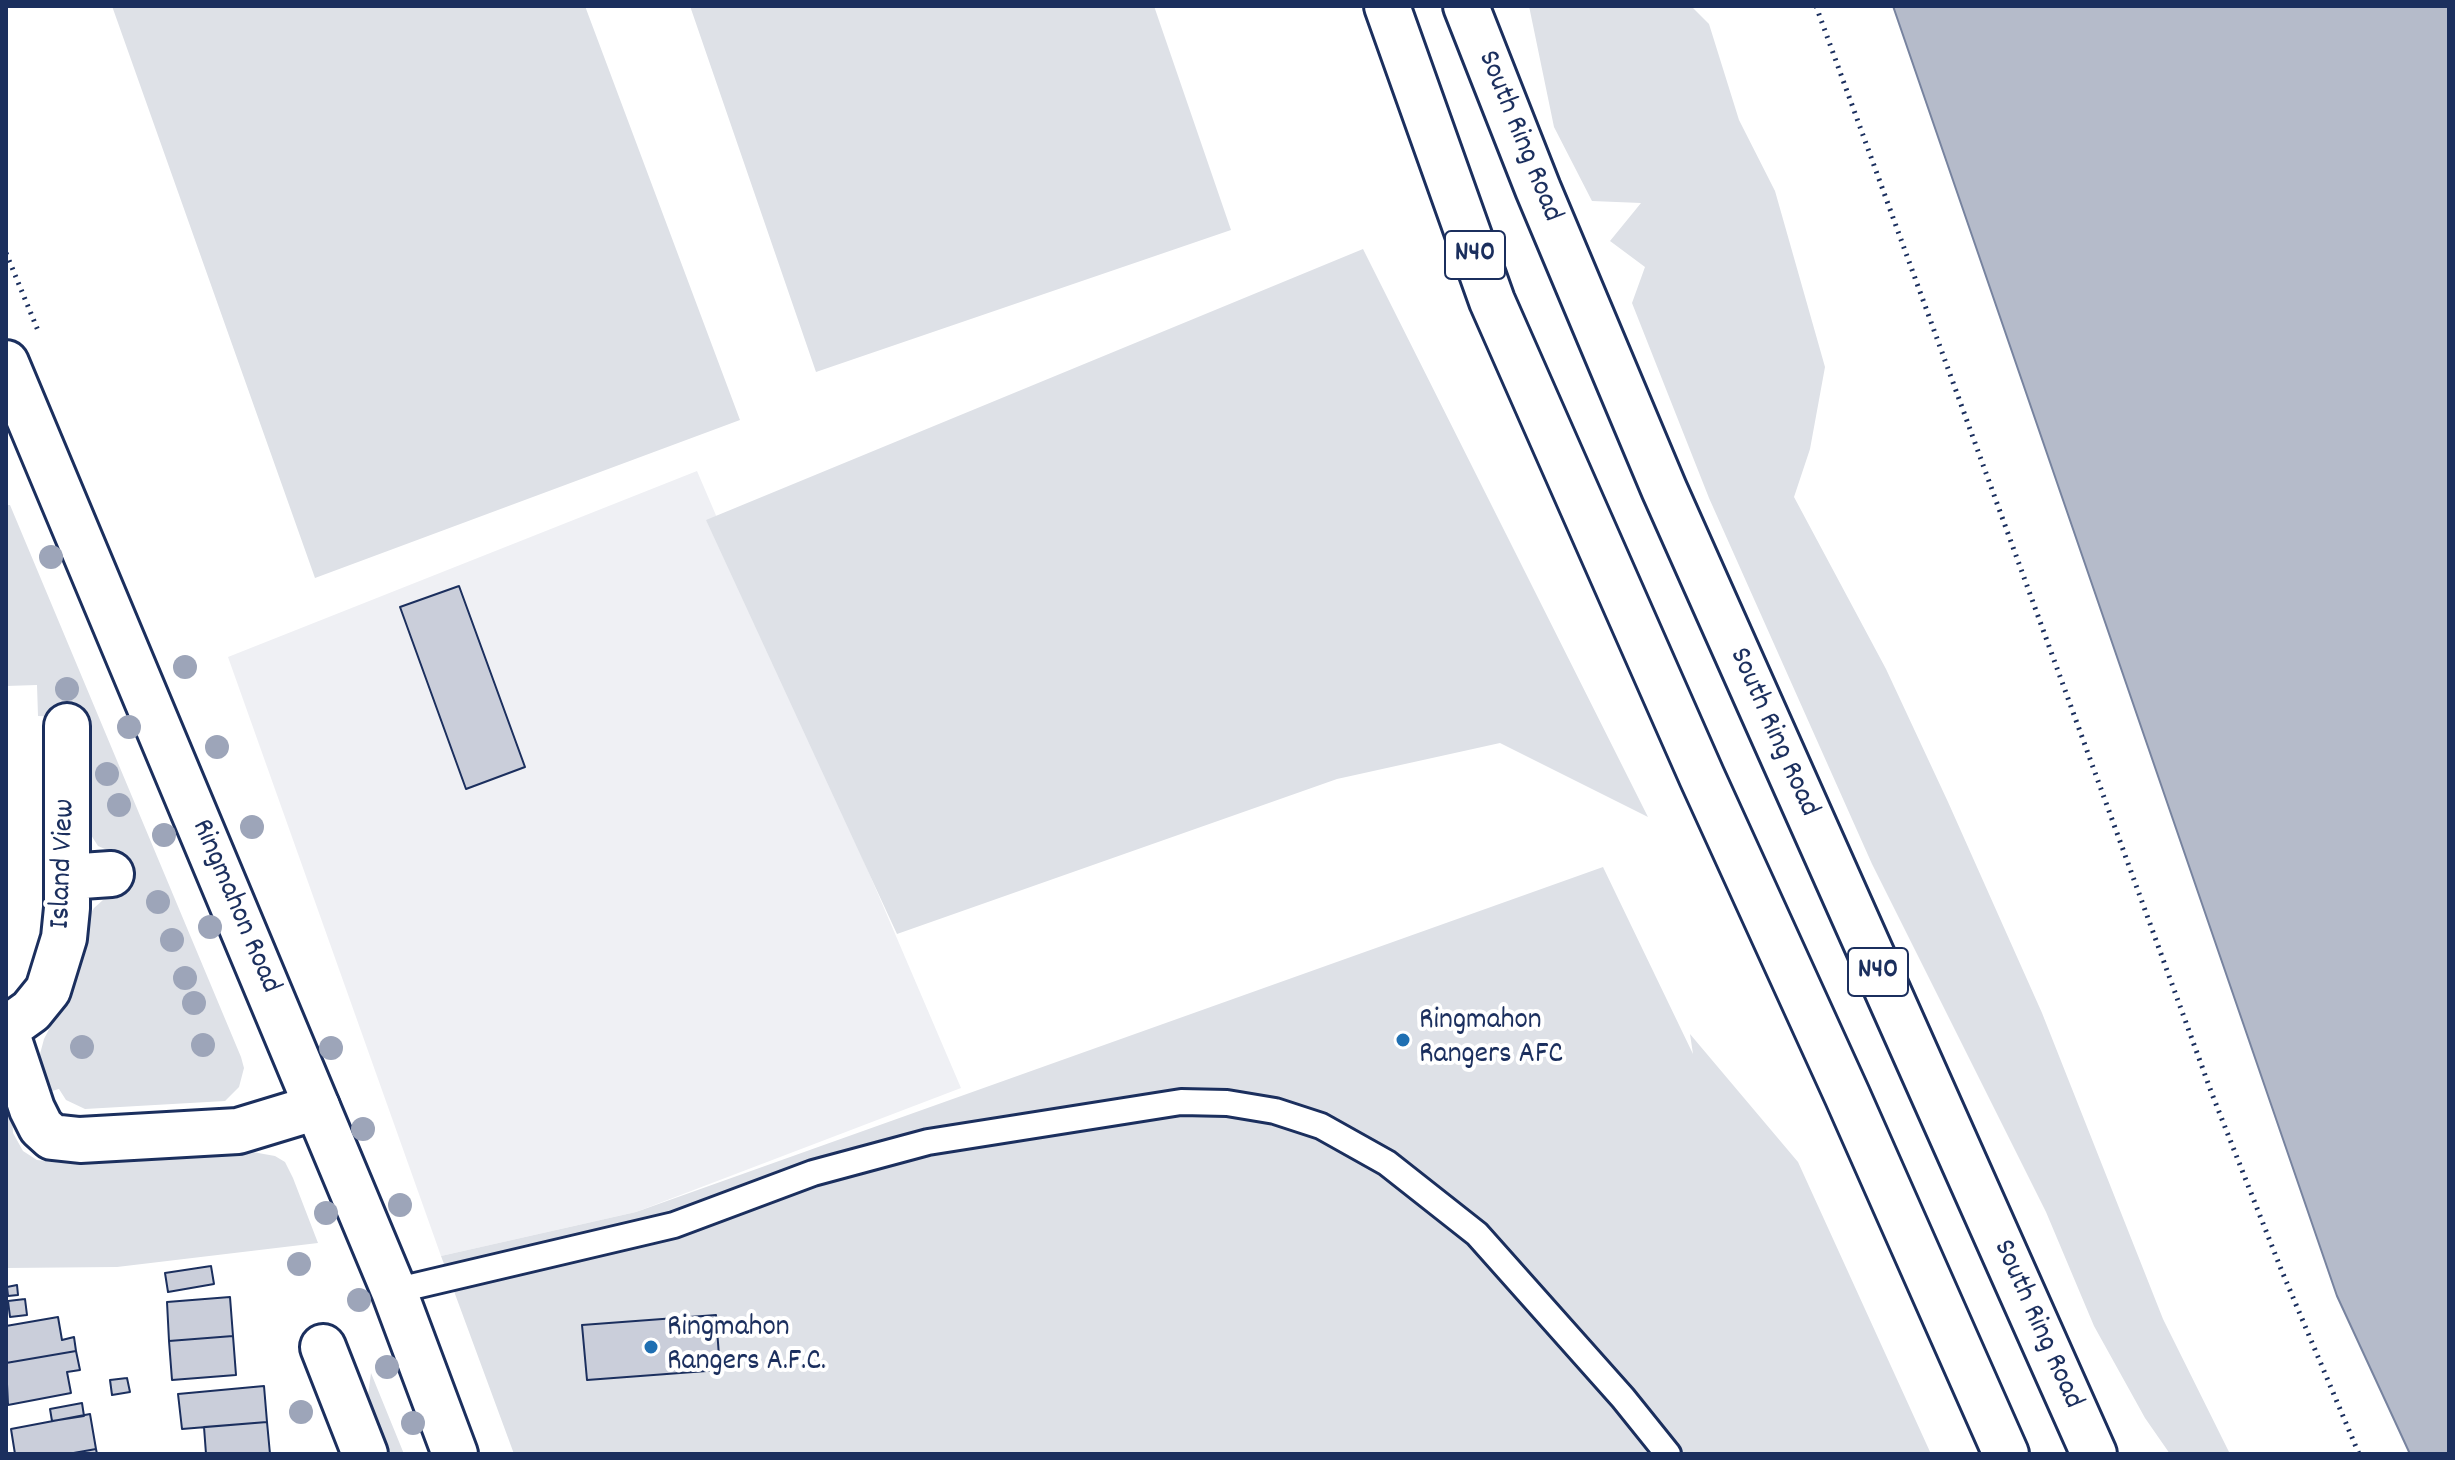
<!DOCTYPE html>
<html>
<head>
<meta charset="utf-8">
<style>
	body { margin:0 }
	#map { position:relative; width:2455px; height:1460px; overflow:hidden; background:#fff; font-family:Dekko,sans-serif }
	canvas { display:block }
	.frame { position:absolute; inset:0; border:8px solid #1b2f5e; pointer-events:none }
</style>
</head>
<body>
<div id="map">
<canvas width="2455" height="1460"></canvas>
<div class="frame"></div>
</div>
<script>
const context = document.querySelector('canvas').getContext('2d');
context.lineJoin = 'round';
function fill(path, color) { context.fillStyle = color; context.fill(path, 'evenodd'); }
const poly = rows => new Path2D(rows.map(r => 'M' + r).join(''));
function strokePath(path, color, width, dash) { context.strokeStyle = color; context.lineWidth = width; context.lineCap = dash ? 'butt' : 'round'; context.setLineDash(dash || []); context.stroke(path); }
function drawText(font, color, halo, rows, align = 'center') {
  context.font = font + ' Dekko,sans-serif'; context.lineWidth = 8; context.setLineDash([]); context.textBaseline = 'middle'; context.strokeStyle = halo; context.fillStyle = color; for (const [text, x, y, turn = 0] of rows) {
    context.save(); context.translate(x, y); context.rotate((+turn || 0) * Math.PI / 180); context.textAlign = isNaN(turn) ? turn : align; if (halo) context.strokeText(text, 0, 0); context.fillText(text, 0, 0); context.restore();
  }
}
fill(poly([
	[697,471,961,1088,636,1212,441,1256,228,657]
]), '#eff0f4');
fill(poly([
	[112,6,585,6,740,420,315,578],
	[690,6,1154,6,1231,230,816,372],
	[1529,6,1691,6,1709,24,1739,120,1775,191,1825,367,1810,449,1794,497,1886,669,1948,802,2042,1013,2163,1319,2230,1454,2170,1454,2145,1418,2094,1326,2046,1212,1872,864,1709,498,1632,303,1645,267,1610,241,1641,203,1592,201,1554,127],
	[1363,249,1648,817,1500,743,1337,779,897,934,706,520],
	[6,505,10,505,241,1057,244,1068,239,1087,225,1101,85,1109,66,1100,59,1089,48,1092,42,1075,40,1054,44,1039,67,994,87,920,94,908,103,900,131,888,124,857,98,846,91,835,88,821,86,718,38,716,37,685,6,686],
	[1603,867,1693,1054,1690,1034,1798,1162,1931,1454,514,1454,441,1256,636,1212],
	[6,1087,11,1099,13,1133,23,1151,37,1160,65,1163,202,1152,247,1151,275,1156,285,1162,293,1178,318,1243,117,1267,6,1268],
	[371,1373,404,1454,387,1454,373,1420,367,1403]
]), '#dee1e7');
const water = poly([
	[1893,6,2449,6,2449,1454,2410,1454,2337,1296,1893,6]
]);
fill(water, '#b5bbca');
strokePath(water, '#77839f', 2);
const building = poly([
	[459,586,525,767,466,789,400,607,459,586],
	[211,1266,214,1284,168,1292,165,1273,211,1266],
	[17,1285,18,1295,8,1296,7,1287,17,1285],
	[230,1297,233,1336,169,1341,167,1302,230,1297],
	[25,1299,27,1315,10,1317,8,1301,25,1299],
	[716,1315,720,1370,587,1380,582,1325,716,1315],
	[58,1317,62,1340,74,1337,76,1351,6,1363,6,1326,58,1317],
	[233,1336,236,1375,172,1380,169,1341,233,1336],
	[76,1351,80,1370,67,1372,71,1393,8,1405,6,1363,76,1351],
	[127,1378,130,1392,112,1395,110,1380,127,1378],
	[264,1386,267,1422,182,1429,178,1394,264,1386],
	[82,1403,84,1416,52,1421,50,1409,82,1403],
	[90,1414,96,1449,68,1454,15,1454,11,1429,90,1414],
	[267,1422,270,1454,206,1454,204,1427,267,1422],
	[96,1449,97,1454,68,1454,96,1449]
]);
fill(building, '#caceda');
strokePath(building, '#1b2f5e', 2);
const lane = poly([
	[394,1291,674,1225,813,1173,928,1142,1181,1102,1227,1103,1275,1111,1321,1126,1387,1163,1477,1234,1623,1398,1668,1454]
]);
const street = poly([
	[67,877,111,874],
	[6,1029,31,1011,48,990,64,938,67,908,67,726],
	[6,1031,32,1109,41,1127,52,1137,80,1140,238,1131,317,1107],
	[323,1347,365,1454]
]);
const secondary = poly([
	[6,363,394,1291,455,1454]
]);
const highway = poly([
	[1387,6,1492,301,1702,777,1847,1095,2006,1454],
	[1466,6,1538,189,1664,489,2094,1454]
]);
strokePath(lane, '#1b2f5e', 30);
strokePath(street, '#1b2f5e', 50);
strokePath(secondary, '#1b2f5e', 50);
strokePath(highway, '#1b2f5e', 50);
strokePath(poly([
	[1816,6,2212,1094,2281,1269,2359,1454],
	[6,253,39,333]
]), '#1b2f5e', 5, [2, 6]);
strokePath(lane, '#fff', 24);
strokePath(street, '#fff', 44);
strokePath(secondary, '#fff', 44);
strokePath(highway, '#fff', 44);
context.fillStyle = '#9da5b9';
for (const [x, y] of [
	[51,557],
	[185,667],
	[67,689],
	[129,727],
	[217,747],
	[107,774],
	[119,805],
	[252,827],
	[164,835],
	[158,902],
	[210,927],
	[172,940],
	[185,978],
	[194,1003],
	[203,1045],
	[82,1047],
	[331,1048],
	[363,1129],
	[400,1205],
	[326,1213],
	[299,1264],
	[359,1300],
	[387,1367],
	[301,1412],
	[413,1423]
]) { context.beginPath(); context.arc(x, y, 12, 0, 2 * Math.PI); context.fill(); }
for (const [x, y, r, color] of [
	[1403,1040,8,"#1f6fb2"],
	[651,1347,8,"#1f6fb2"]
]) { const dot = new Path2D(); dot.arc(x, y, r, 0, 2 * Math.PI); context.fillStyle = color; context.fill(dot); strokePath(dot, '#fff', 3); }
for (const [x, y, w] of [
	[1475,255,60],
	[1878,972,60]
]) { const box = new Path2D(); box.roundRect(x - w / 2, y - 24, w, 48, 6); context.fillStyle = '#fff'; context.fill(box); strokePath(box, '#1b2f5e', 2); }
drawText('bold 28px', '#1b2f5e', null, [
	["N40",1475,255],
	["N40",1878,972]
]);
drawText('30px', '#1b2f5e', '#fff', [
	["South Ring Road",1518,137,68],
	["South Ring Road",1772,733,66],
	["Island View",65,864,-88],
	["Ringmahon Road",234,907,67],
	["South Ring Road",2036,1325,66]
]);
drawText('30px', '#1b2f5e', '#fff', [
	["Ringmahon",1419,1023],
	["Rangers AFC",1419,1057],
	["Ringmahon",667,1330],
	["Rangers A.F.C.",667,1364]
], 'left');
</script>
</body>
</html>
